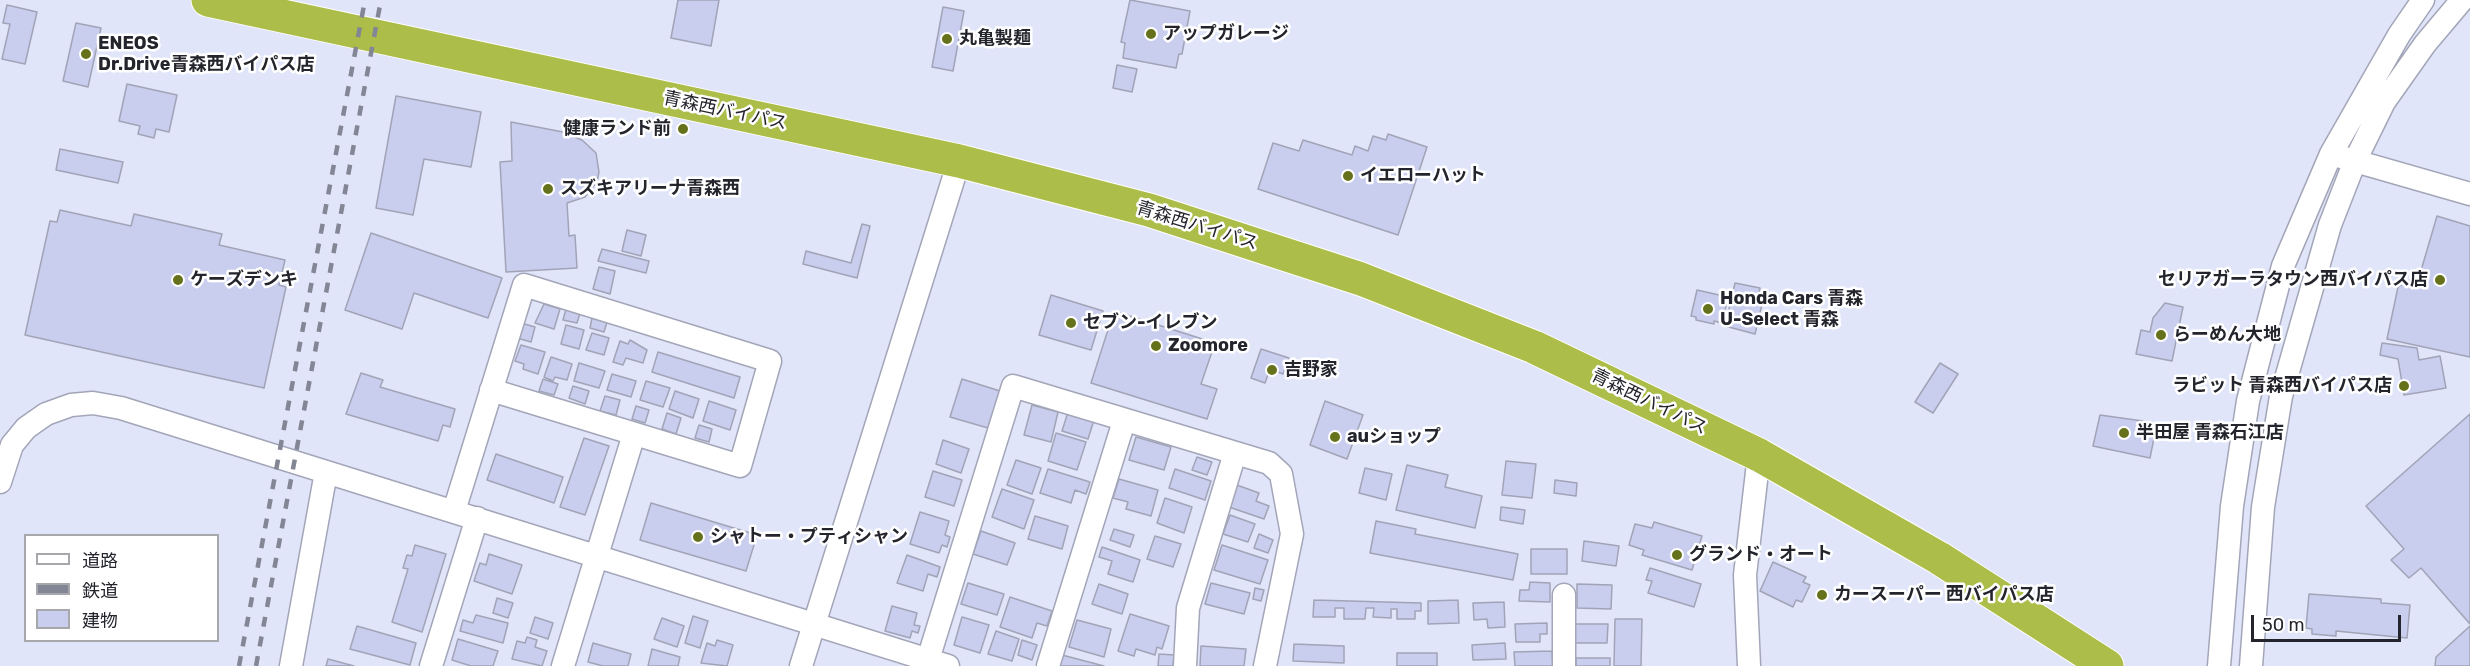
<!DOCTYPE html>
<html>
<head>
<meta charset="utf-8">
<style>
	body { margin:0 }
	#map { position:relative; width:2470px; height:666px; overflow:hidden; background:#e1e5f9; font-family:Rubik,"Noto Sans JP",sans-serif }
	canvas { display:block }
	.legend { position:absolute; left:24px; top:534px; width:195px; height:108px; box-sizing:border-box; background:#fff; border:2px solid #a7a8ab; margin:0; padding:8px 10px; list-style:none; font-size:18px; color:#24252c }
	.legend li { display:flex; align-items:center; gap:12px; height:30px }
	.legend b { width:30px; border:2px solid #a7a8ab }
	.scale { position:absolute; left:2251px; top:615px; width:150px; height:27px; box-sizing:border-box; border:3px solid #24252c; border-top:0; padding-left:8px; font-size:18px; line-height:21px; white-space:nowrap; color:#24252c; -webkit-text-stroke:4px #fff; paint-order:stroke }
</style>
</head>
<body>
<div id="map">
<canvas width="2470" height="666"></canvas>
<ul class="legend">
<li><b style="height:8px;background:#fff"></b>道路</li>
<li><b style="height:8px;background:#838694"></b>鉄道</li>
<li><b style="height:16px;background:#caceee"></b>建物</li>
</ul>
<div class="scale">50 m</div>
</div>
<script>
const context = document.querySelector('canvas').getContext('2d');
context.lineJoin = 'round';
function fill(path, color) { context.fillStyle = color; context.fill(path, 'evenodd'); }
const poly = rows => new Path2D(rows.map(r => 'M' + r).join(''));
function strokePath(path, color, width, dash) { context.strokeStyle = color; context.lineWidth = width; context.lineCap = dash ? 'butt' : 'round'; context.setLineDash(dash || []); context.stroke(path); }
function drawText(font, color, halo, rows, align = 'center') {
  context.font = font + ' Rubik,"Noto Sans JP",sans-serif'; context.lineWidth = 5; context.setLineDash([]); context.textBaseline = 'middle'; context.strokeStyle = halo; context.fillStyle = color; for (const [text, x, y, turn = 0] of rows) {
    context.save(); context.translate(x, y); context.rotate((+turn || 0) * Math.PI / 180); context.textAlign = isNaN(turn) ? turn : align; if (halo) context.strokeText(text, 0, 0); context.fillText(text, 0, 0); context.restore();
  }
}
const building = poly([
	[678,0,719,0,711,46,671,38,678,0],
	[1130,0,1190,11,1182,54,1179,54,1176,68,1123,58,1125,43,1121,42,1130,0],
	[7,5,37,12,25,64,2,59,10,24,3,23,7,5],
	[943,7,964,11,953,71,932,67,943,7],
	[76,23,101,28,88,87,63,81,76,23],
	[1117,65,1137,69,1132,92,1113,88,1117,65],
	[127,84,177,95,169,132,156,129,154,138,138,134,140,126,119,121,127,84],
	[396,96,481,112,471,167,424,159,413,215,376,208,396,96],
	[511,122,563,132,582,140,596,153,599,172,597,182,585,197,567,203,569,236,575,235,577,268,506,272,500,162,512,161,511,122],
	[1388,134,1427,147,1398,235,1258,189,1273,143,1299,151,1303,140,1352,155,1355,146,1368,151,1373,136,1386,140,1388,134],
	[60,149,123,162,118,183,56,170,60,149],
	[60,210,131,226,134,214,222,234,219,245,285,260,279,285,286,287,264,388,25,335,50,221,57,222,60,210],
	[2437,216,2470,226,2470,357,2387,339,2398,287,2420,274,2437,216],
	[862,224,870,226,857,278,803,264,806,251,851,263,862,224],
	[627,230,646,235,641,256,622,251,627,230],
	[371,233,502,278,488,318,414,293,402,329,345,310,371,233],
	[602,249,649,261,646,273,598,261,602,249],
	[599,267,615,271,610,294,593,289,599,267],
	[1735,283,1760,288,1757,302,1762,304,1755,334,1725,326,1735,283],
	[1697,290,1728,297,1722,323,1714,321,1714,324,1696,320,1696,317,1691,316,1697,290],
	[1051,295,1103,311,1091,350,1039,335,1051,295],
	[2165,303,2183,307,2172,361,2136,354,2141,330,2150,332,2153,318,2165,303],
	[544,304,560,309,554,329,535,323,544,304],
	[566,309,580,313,577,323,563,320,566,309],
	[1114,311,1215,343,1201,384,1217,389,1207,419,1091,383,1114,311],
	[592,318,607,322,604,332,590,328,592,318],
	[521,323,535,327,531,342,517,338,521,323],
	[566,325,584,330,579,349,561,344,566,325],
	[592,333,609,338,604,355,586,350,592,333],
	[630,340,647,350,643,363,626,358,623,365,613,362,620,341,628,344,630,340],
	[2382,343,2417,348,2419,360,2440,356,2446,388,2404,395,2398,359,2380,355,2382,343],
	[521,345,545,352,538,374,523,369,524,364,515,361,521,345],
	[1261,349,1289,358,1283,374,1270,369,1265,383,1251,378,1261,349],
	[658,352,740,377,734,398,652,372,658,352],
	[551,357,572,364,567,380,555,377,553,381,544,377,551,357],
	[579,363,605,371,599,388,574,381,579,363],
	[1940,363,1958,374,1933,413,1915,402,1940,363],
	[361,373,383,380,380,387,455,409,450,427,443,425,438,441,346,414,361,373],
	[612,374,636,381,631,397,607,390,612,374],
	[543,379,558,384,554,395,539,391,543,379],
	[962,379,1000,391,988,428,950,417,962,379],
	[646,381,670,388,663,407,640,400,646,381],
	[573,386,589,391,585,404,569,398,573,386],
	[675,391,699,399,693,418,669,409,675,391],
	[605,396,620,400,616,415,600,411,605,396],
	[709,401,736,410,730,430,703,421,709,401],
	[1325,401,1363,415,1347,459,1310,445,1325,401],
	[1032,405,1058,412,1051,442,1024,435,1032,405],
	[636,406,649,410,645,423,632,419,636,406],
	[1068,412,1094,420,1088,439,1062,431,1068,412],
	[667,413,681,418,676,434,662,429,667,413],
	[2470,414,2470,624,2421,568,2409,578,2391,560,2404,549,2366,506,2470,414],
	[2100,415,2157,423,2150,458,2093,446,2100,415],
	[699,425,712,429,709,442,695,438,699,425],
	[1056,433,1086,442,1077,470,1048,461,1056,433],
	[1136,437,1171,447,1164,470,1129,460,1136,437],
	[584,438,609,446,585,515,560,507,584,438],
	[943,440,969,449,961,473,936,464,943,440],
	[496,454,563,477,554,503,487,480,496,454],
	[1197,457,1212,462,1207,475,1192,470,1197,457],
	[1016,460,1041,468,1032,494,1007,485,1016,460],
	[1506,461,1536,464,1532,498,1502,495,1506,461],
	[1407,465,1448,475,1445,487,1482,496,1475,528,1396,510,1407,465],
	[1365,468,1392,474,1386,500,1359,493,1365,468],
	[1048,469,1090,482,1086,494,1075,490,1071,503,1040,493,1048,469],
	[1175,469,1211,481,1205,500,1169,488,1175,469],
	[933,471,962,480,954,506,925,497,933,471],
	[1119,479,1158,490,1151,516,1126,509,1128,502,1113,498,1119,479],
	[1555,480,1577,483,1576,496,1554,493,1555,480],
	[1234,484,1259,493,1256,501,1269,506,1264,519,1226,506,1234,484],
	[1002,489,1034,500,1024,529,992,517,1002,489],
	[1165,498,1192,507,1184,533,1157,523,1165,498],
	[651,503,757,535,746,571,640,540,651,503],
	[1501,507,1525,510,1523,524,1500,520,1501,507],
	[920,512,949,521,945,535,950,537,947,547,942,545,939,553,910,544,920,512],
	[1230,515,1255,524,1248,542,1223,534,1230,515],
	[1035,516,1068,526,1062,549,1028,539,1035,516],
	[1376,521,1416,529,1415,534,1518,554,1513,580,1370,553,1376,521],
	[1654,522,1702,536,1692,570,1642,555,1644,550,1629,545,1635,524,1652,528,1654,522],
	[1114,529,1134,535,1130,547,1110,540,1114,529],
	[981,531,1015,543,1007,565,973,554,981,531],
	[1259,534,1273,540,1268,553,1254,548,1259,534],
	[1155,536,1181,544,1173,567,1147,559,1155,536],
	[1584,541,1619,546,1616,566,1582,561,1584,541],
	[415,545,446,554,422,632,392,622,408,569,403,568,407,555,412,556,415,545],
	[1222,545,1268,560,1260,584,1214,570,1222,545],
	[1102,547,1140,560,1133,582,1108,574,1112,561,1099,557,1102,547],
	[1531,549,1567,549,1567,574,1531,574,1531,549],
	[489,554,522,565,512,594,474,581,480,563,486,565,489,554],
	[907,555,940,567,937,577,928,574,923,591,897,583,907,555],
	[1773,562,1806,577,1803,582,1810,585,1802,602,1796,600,1793,607,1760,591,1773,562],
	[1650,568,1701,584,1694,607,1648,593,1652,581,1646,580,1650,568],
	[1530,582,1550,583,1550,602,1519,601,1520,590,1529,590,1530,582],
	[968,583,1004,594,997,615,961,604,968,583],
	[1211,583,1250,593,1244,614,1205,604,1211,583],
	[1099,584,1128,594,1122,614,1092,604,1099,584],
	[1577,584,1612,585,1611,609,1577,608,1577,584],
	[1255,588,1264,590,1261,601,1253,599,1255,588],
	[2309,594,2381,599,2381,603,2410,605,2407,638,2336,631,2336,636,2312,634,2312,629,2306,628,2309,594],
	[1010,597,1052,611,1047,626,1037,623,1032,638,1000,627,1010,597],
	[497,598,513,603,508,618,493,613,497,598],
	[1314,600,1421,603,1421,611,1415,611,1415,619,1397,619,1397,609,1391,609,1391,618,1373,617,1374,608,1366,608,1365,619,1344,619,1344,608,1335,608,1335,617,1313,617,1314,600],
	[1458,600,1459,623,1428,624,1428,601,1458,600],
	[1504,602,1505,627,1488,628,1487,619,1474,620,1473,603,1504,602],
	[892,606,917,613,914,625,920,626,918,633,912,631,910,638,885,631,892,606],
	[1130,614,1169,626,1162,649,1157,647,1155,655,1136,649,1134,656,1118,651,1130,614],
	[476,615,508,623,503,643,460,631,463,620,473,623,476,615],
	[693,616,708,621,700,648,685,643,693,616],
	[535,617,553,623,548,639,530,633,535,617],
	[962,617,989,625,980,653,954,645,962,617],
	[662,618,684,626,677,647,654,639,662,618],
	[1615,619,1642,619,1641,666,1614,666,1615,619],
	[1077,620,1111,629,1104,657,1069,647,1077,620],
	[1547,623,1547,634,1540,634,1540,642,1516,642,1515,624,1547,623],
	[1575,624,1608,624,1607,643,1575,643,1575,624],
	[357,626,416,643,410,665,350,649,357,626],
	[2470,626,2470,666,2435,666,2436,657,2470,626],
	[996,631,1019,639,1012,661,988,654,996,631],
	[527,637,537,640,535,647,547,651,542,666,512,659,517,641,525,643,527,637],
	[458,639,498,651,493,666,471,666,452,660,458,639],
	[717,640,733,645,727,666,701,663,707,643,715,646,717,640],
	[1022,640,1037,645,1032,660,1018,655,1022,640],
	[593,643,631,654,628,666,603,666,588,662,593,643],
	[1505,643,1506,659,1473,660,1472,645,1505,643],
	[1294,644,1344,646,1344,663,1293,661,1294,644],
	[1201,646,1246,649,1244,666,1200,666,1201,646],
	[652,649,680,657,678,666,648,666,652,649],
	[1552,651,1553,666,1515,666,1514,652,1552,651],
	[1397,653,1437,653,1437,666,1397,666,1397,653],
	[1159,654,1174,655,1173,666,1158,666,1159,654],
	[1062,655,1104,666,1059,666,1062,655],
	[1576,658,1610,658,1610,666,1576,666,1576,658],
	[328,659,354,666,326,666,328,659]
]);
fill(building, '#caceee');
strokePath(building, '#a1a4b7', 1.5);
const minor = poly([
	[2341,157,2470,194],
	[0,482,12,445,26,428,46,414,71,405,93,403,121,408,948,666],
	[454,511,524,285,770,361,740,466,491,390],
	[291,666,326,472],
	[431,666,477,518],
	[563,666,634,434],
	[801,666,959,161],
	[926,666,1013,386,1269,463,1281,474,1292,534,1265,666],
	[1048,666,1124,421],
	[1185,666,1188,608,1235,453],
	[1564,666,1564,595],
	[1749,666,1745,575,1759,455],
	[2219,666,2232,506,2248,401,2283,266,2331,154,2399,35,2423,0],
	[2251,666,2263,507,2281,396,2330,225,2355,161,2384,102,2425,44,2462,0]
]);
const highway = poly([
	[208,0,959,161,1149,210,1361,279,1534,347,1759,455,1939,558,2107,666]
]);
strokePath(minor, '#a3a6b8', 25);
strokePath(highway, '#fff', 35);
strokePath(minor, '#fff', 22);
strokePath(highway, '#adbd49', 33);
strokePath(poly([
	[239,666,365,0],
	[256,666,381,0]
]), '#838694', 4.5, [10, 10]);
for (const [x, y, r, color] of [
	[1151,34,6,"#66711b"],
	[947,39,6,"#66711b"],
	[86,54,6,"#66711b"],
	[683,129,6,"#66711b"],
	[1348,176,6,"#66711b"],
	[548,189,6,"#66711b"],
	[178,280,6,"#66711b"],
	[2440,280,6,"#66711b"],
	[1708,309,6,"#66711b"],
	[1071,323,6,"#66711b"],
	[2161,335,6,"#66711b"],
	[1156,346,6,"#66711b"],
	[1272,370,6,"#66711b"],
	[2404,386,6,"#66711b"],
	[2124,433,6,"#66711b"],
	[1335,437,6,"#66711b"],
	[698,537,6,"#66711b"],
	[1677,555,6,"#66711b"],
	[1822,595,6,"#66711b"]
]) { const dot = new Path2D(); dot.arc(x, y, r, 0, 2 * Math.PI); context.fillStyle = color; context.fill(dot); strokePath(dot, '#fff', 2); }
drawText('bold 18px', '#24252c', '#fff', [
	["アップガレージ",1163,34],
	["丸亀製麺",959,39],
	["ENEOS",98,44],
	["Dr.Drive青森西バイパス店",98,65],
	["健康ランド前",671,129,"right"],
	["イエローハット",1360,176],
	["スズキアリーナ青森西",560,189],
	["ケーズデンキ",190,280],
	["セリアガーラタウン西バイパス店",2428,280,"right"],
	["Honda Cars 青森",1720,299],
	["U-Select 青森",1720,320],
	["セブン-イレブン",1083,323],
	["らーめん大地",2173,335],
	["Zoomore",1168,346],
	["吉野家",1284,370],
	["ラビット 青森西バイパス店",2392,386,"right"],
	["半田屋 青森石江店",2136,433],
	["auショップ",1347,437],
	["シャトー・プティシャン",710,537],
	["グランド・オート",1689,555],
	["カースーパー 西バイパス店",1834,595]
], 'left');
drawText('18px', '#24252c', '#fff', [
	["青森西バイパス",725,111,12],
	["青森西バイパス",1197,226,17],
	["青森西バイパス",1649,402,26]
]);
</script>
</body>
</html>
